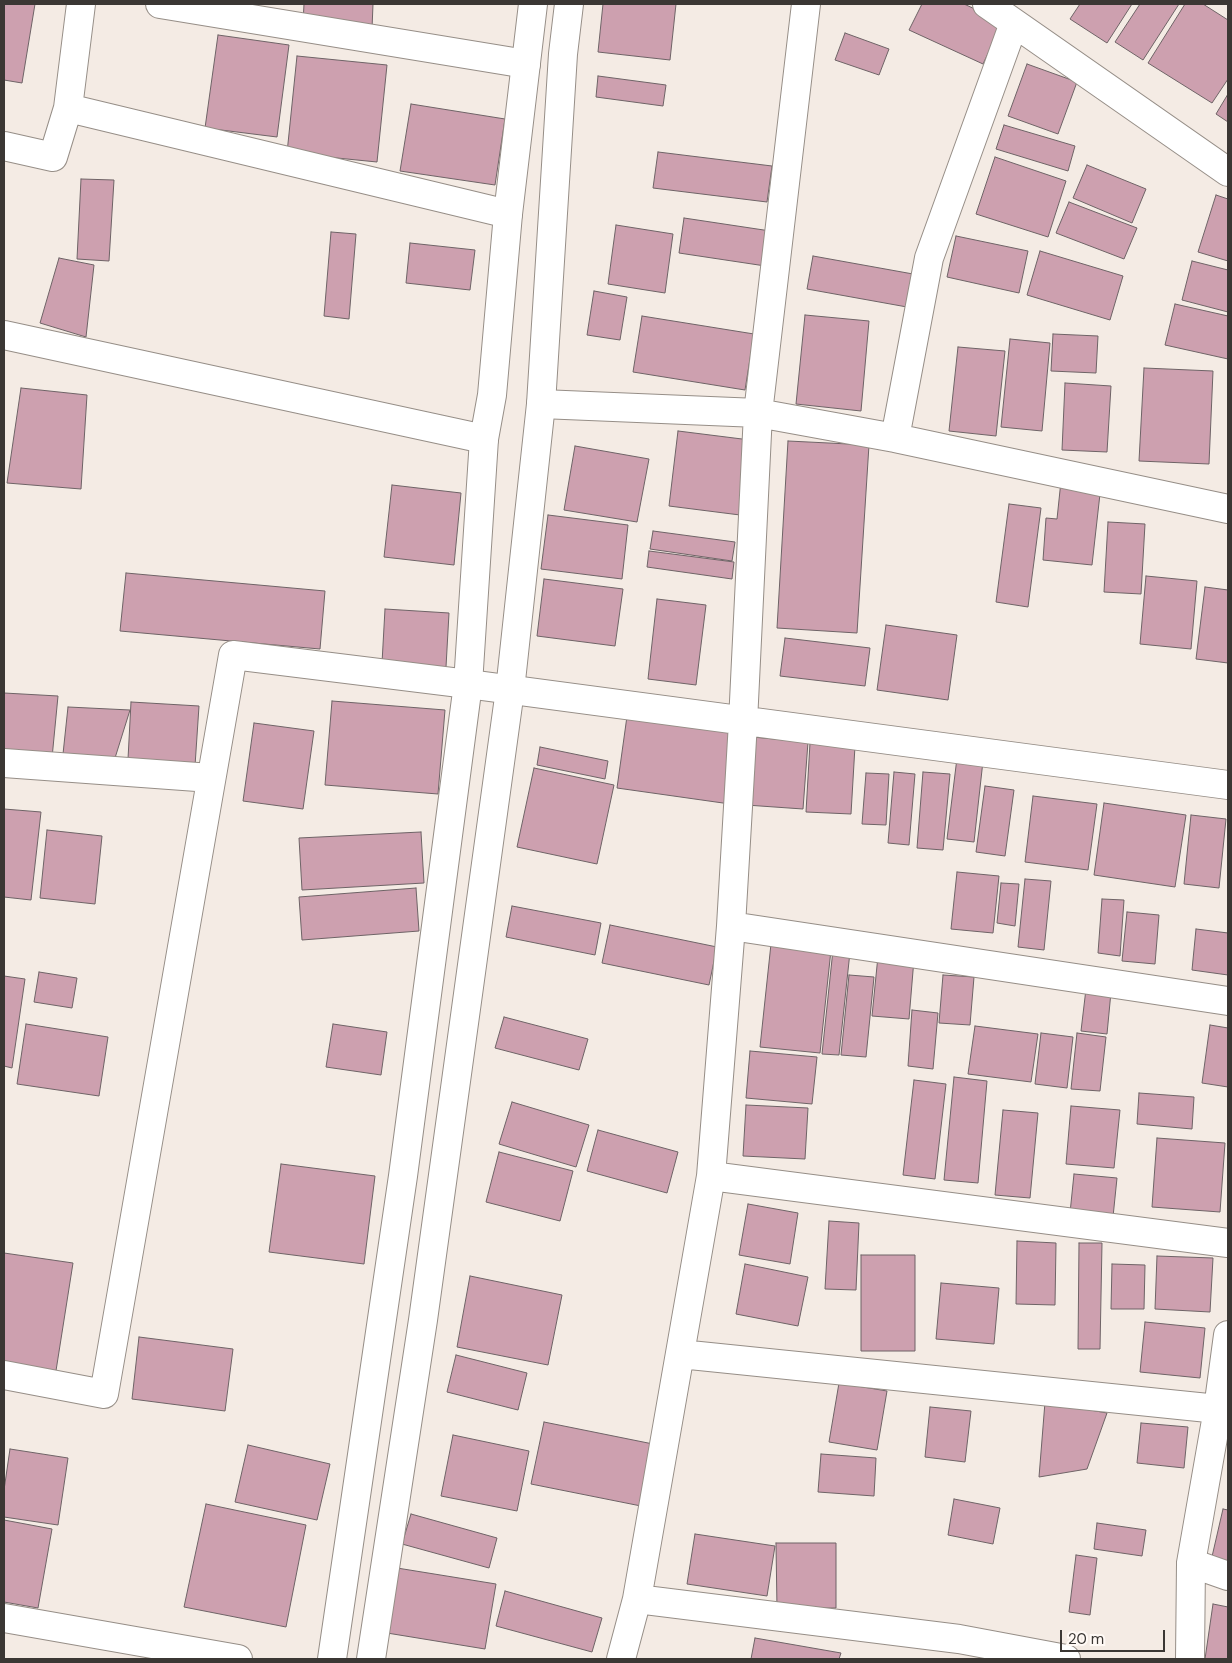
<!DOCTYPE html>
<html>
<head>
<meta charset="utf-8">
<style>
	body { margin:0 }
	#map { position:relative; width:1232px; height:1663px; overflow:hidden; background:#f4ebe4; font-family:"DM Sans",sans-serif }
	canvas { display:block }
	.frame { position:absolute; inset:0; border:5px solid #3b3734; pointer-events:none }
	.scale { position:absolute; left:1060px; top:1630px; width:105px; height:22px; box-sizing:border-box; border:2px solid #3b3734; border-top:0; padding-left:6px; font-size:15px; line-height:18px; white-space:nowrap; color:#3b3734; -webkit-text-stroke:4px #fff9f5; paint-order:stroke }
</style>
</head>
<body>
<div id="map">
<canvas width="1232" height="1663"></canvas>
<div class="frame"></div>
<div class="scale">20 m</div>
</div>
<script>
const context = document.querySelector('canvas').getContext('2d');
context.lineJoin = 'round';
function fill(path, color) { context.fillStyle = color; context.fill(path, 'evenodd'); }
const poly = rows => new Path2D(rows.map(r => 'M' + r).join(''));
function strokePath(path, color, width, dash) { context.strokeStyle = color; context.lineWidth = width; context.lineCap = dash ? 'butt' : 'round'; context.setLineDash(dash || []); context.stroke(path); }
const building = poly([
	[4,4,35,4,22,83,4,80,4,4],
	[304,4,373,4,372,29,303,24,304,4],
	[603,4,676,4,670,60,598,52,603,4],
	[922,4,964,4,1003,22,983,64,909,30,922,4],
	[1080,4,1132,4,1107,43,1070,19,1080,4],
	[1140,4,1179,4,1143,60,1115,42,1140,4],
	[1185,4,1203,4,1228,20,1228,79,1212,103,1148,63,1185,4],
	[845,33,889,49,879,75,835,60,845,33],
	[218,35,289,45,277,137,205,128,218,35],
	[297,56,387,65,377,162,287,153,297,56],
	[1027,64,1077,82,1058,134,1008,116,1027,64],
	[598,76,666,85,663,106,596,97,598,76],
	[1228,94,1228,122,1216,114,1228,94],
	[411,104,505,119,495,185,400,171,411,104],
	[1004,125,1075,146,1068,171,996,149,1004,125],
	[658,152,772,166,767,202,653,188,658,152],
	[995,157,1066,181,1048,237,976,214,995,157],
	[1087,165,1146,189,1132,223,1073,198,1087,165],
	[81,179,114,180,109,261,77,259,81,179],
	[1216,195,1228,199,1228,261,1198,252,1216,195],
	[1069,202,1137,228,1124,259,1056,233,1069,202],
	[684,218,777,232,772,267,679,253,684,218],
	[616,225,673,234,665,293,608,284,616,225],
	[331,232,356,234,349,319,324,316,331,232],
	[956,236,1028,251,1019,293,947,277,956,236],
	[410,243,475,250,470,290,406,283,410,243],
	[1040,251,1123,276,1110,320,1027,295,1040,251],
	[813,256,913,274,907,307,807,289,813,256],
	[59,258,94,265,86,337,40,323,59,258],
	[1192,261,1228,270,1228,312,1182,300,1192,261],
	[594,291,627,297,620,340,587,335,594,291],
	[1175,304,1228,316,1228,359,1165,345,1175,304],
	[805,315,869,321,861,411,796,404,805,315],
	[642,316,754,334,745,390,633,372,642,316],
	[1053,334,1098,336,1096,373,1051,371,1053,334],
	[1010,339,1050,343,1042,431,1001,427,1010,339],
	[958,347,1005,351,996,436,949,431,958,347],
	[1144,368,1213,371,1209,464,1139,461,1144,368],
	[1065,383,1111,386,1107,452,1062,450,1065,383],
	[21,388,87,395,81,489,7,483,21,388],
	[678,431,750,440,740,515,669,506,678,431],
	[788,441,869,445,857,633,777,628,788,441],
	[575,446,649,459,637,522,564,510,575,446],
	[1061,481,1101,485,1092,565,1043,560,1046,518,1057,519,1061,481],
	[392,485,461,493,454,565,384,557,392,485],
	[1009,504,1041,508,1028,607,996,602,1009,504],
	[548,515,628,525,622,579,541,569,548,515],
	[1108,522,1145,524,1141,594,1104,592,1108,522],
	[653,531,735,542,732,561,650,549,653,531],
	[649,551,734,562,732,579,647,567,649,551],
	[126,573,325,591,320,649,120,631,126,573],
	[1146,576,1197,581,1191,649,1140,644,1146,576],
	[544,579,623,589,615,646,537,636,544,579],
	[1205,587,1228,590,1228,663,1196,659,1205,587],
	[657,599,706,605,696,685,648,679,657,599],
	[385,609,449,613,446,667,382,663,385,609],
	[886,625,957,635,948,700,877,690,886,625],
	[785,638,870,648,865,686,780,676,785,638],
	[4,693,58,696,52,758,4,753,4,693],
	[332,701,445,710,438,794,325,785,332,701],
	[131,702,199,706,195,766,128,759,131,702],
	[629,702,742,718,730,804,617,788,629,702],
	[68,707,130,710,115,758,63,754,68,707],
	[254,723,314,731,303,809,243,801,254,723],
	[752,737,808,742,803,809,746,805,752,737],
	[810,743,855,746,851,814,806,812,810,743],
	[540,747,608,761,605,779,537,765,540,747],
	[957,758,983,761,974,842,947,839,957,758],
	[534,768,614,785,597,864,517,847,534,768],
	[894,772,915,774,909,845,888,843,894,772],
	[923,772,950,774,943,850,917,848,923,772],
	[866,773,889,774,886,825,862,824,866,773],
	[985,786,1014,790,1005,856,976,852,985,786],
	[1033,796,1097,804,1088,870,1025,862,1033,796],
	[1104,803,1186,815,1175,887,1094,875,1104,803],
	[4,809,41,812,31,900,4,897,4,809],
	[1191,815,1226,819,1219,888,1184,884,1191,815],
	[47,830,102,836,95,904,40,898,47,830],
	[421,832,424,883,302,890,299,838,421,832],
	[957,872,999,876,993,933,951,929,957,872],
	[1025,879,1051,881,1044,950,1018,947,1025,879],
	[1001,883,1019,884,1015,926,997,923,1001,883],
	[416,888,419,931,302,940,299,897,416,888],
	[1102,899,1124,900,1120,956,1098,953,1102,899],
	[512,906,601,923,595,955,506,937,512,906],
	[1127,912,1159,915,1155,964,1122,961,1127,912],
	[610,925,717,947,709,985,602,963,610,925],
	[1196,929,1228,933,1228,975,1192,970,1196,929],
	[771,944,831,950,820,1053,760,1047,771,944],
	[833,950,850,952,839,1055,822,1054,833,950],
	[878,956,914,959,909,1019,872,1016,878,956],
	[39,972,77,978,72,1008,34,1002,39,972],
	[849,975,874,977,866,1057,841,1055,849,975],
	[943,975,974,977,970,1025,939,1023,943,975],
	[4,976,25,979,12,1068,4,1066,4,976],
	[1086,989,1111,992,1107,1034,1081,1031,1086,989],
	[912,1010,938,1013,933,1069,908,1066,912,1010],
	[504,1017,588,1039,579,1070,495,1048,504,1017],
	[26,1024,108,1037,99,1096,17,1084,26,1024],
	[333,1024,387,1032,381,1075,326,1067,333,1024],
	[1210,1025,1228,1028,1228,1087,1202,1083,1210,1025],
	[975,1026,1038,1034,1031,1082,968,1074,975,1026],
	[1041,1033,1073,1037,1067,1088,1035,1084,1041,1033],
	[1077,1033,1106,1037,1100,1091,1071,1089,1077,1033],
	[750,1051,817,1057,812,1104,746,1098,750,1051],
	[954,1077,987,1081,978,1183,944,1180,954,1077],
	[914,1080,946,1084,935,1179,903,1175,914,1080],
	[1139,1093,1194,1097,1192,1129,1137,1124,1139,1093],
	[512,1102,589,1125,576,1167,499,1144,512,1102],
	[746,1105,808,1108,805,1159,743,1156,746,1105],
	[1071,1106,1120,1110,1114,1168,1066,1164,1071,1106],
	[1003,1110,1038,1113,1030,1198,995,1195,1003,1110],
	[598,1130,678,1152,667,1193,587,1171,598,1130],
	[1157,1138,1225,1143,1220,1212,1152,1207,1157,1138],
	[499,1152,573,1171,560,1221,486,1202,499,1152],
	[281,1164,375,1176,364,1264,269,1252,281,1164],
	[1074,1174,1117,1178,1113,1217,1070,1213,1074,1174],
	[748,1204,798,1213,790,1264,739,1255,748,1204],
	[829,1221,859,1223,856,1290,825,1289,829,1221],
	[1017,1241,1056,1243,1055,1305,1016,1304,1017,1241],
	[1079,1243,1102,1243,1100,1349,1078,1349,1079,1243],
	[4,1253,73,1263,55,1377,4,1369,4,1253],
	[861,1255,915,1255,915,1351,861,1351,861,1255],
	[1157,1256,1213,1258,1210,1312,1155,1309,1157,1256],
	[745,1264,808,1277,798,1326,736,1314,745,1264],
	[1112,1264,1145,1265,1144,1309,1111,1309,1112,1264],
	[470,1276,562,1295,548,1365,457,1347,470,1276],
	[941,1283,999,1288,994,1344,936,1339,941,1283],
	[1145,1322,1205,1328,1200,1378,1140,1372,1145,1322],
	[139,1337,233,1349,225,1411,132,1399,139,1337],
	[456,1355,527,1373,518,1410,447,1392,456,1355],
	[839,1383,887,1391,877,1450,829,1442,839,1383],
	[1045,1402,1107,1413,1087,1469,1039,1477,1045,1402],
	[930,1407,971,1411,965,1462,925,1457,930,1407],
	[544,1422,653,1444,641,1506,531,1484,544,1422],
	[1141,1423,1188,1427,1184,1468,1137,1463,1141,1423],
	[453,1435,529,1451,517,1511,441,1496,453,1435],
	[248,1445,330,1464,317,1520,235,1502,248,1445],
	[10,1449,68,1458,58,1525,4,1517,4,1490,10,1449],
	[821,1454,876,1458,874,1496,818,1492,821,1454],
	[954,1499,1000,1508,993,1544,948,1535,954,1499],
	[206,1504,306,1525,286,1627,184,1607,206,1504],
	[1223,1509,1228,1510,1228,1565,1211,1561,1223,1509],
	[411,1514,497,1538,489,1568,402,1544,411,1514],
	[4,1520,52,1529,38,1608,4,1602,4,1520],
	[1097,1523,1146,1530,1142,1556,1094,1549,1097,1523],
	[695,1534,775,1546,767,1596,687,1584,695,1534],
	[776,1543,836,1543,836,1608,777,1609,776,1543],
	[1076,1555,1097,1558,1090,1615,1069,1612,1076,1555],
	[397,1568,496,1584,485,1649,387,1633,397,1568],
	[505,1591,602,1618,592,1652,496,1626,505,1591],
	[1213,1604,1228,1607,1228,1659,1205,1659,1213,1604],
	[755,1638,841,1653,839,1659,751,1659,755,1638]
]);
fill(building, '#cda0af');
strokePath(building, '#6e6366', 1);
const minor = poly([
	[160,4,526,64],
	[987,4,1228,172],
	[68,108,81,4],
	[4,146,53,157,68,108,508,214],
	[4,335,484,439],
	[541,404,758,413,895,438,1228,509],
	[895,438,929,258,1014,23],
	[4,763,211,778],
	[731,926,1228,1001],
	[711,1176,1228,1243],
	[680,1354,1218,1409],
	[4,1375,104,1394,233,655,468,684,1228,785],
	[1191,1563,1228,1576],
	[637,1599,959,1639,1066,1659],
	[4,1618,238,1659],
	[621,1659,637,1599,711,1176,731,926,743,722,758,413,806,4],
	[1190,1659,1191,1563,1218,1409,1228,1335]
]);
const major = poly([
	[332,1659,403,1176,468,684,484,439,492,395,508,214,533,4],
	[371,1659,423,1320,510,690,541,404,563,54,569,4]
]);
strokePath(minor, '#968e87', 30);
strokePath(major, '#968e87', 30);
strokePath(minor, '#fff', 28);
strokePath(major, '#fff', 28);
</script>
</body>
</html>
